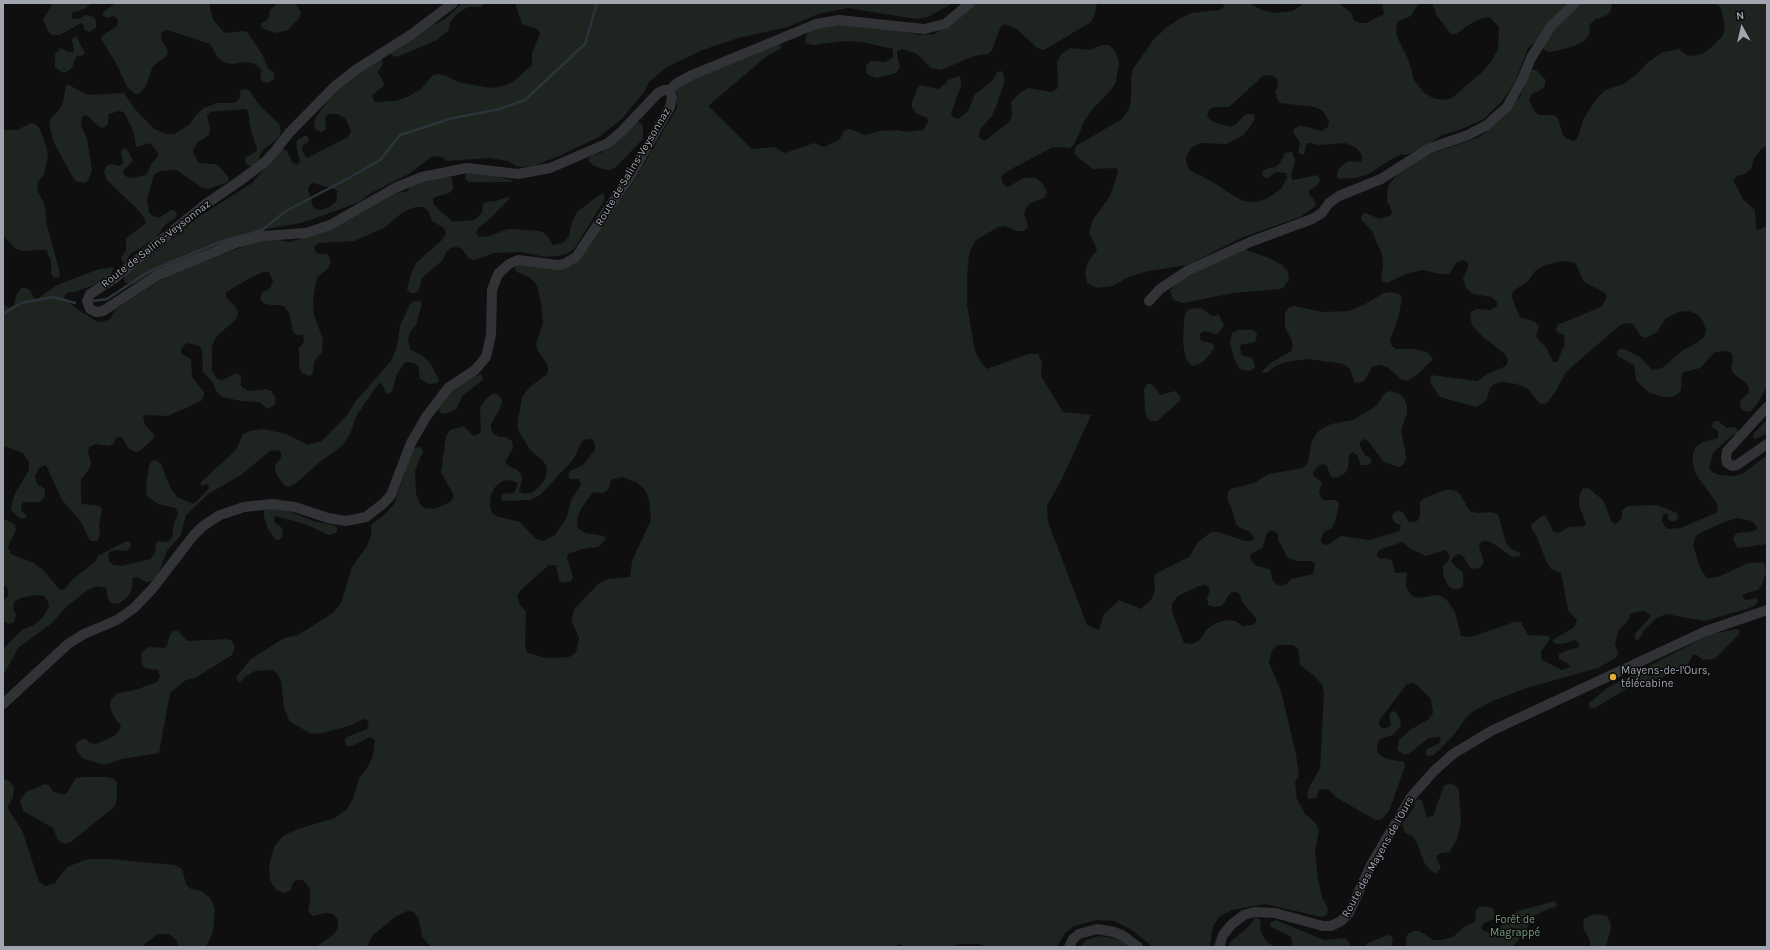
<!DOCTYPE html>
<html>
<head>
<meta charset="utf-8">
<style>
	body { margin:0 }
	#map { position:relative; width:1770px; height:950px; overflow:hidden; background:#0f0f10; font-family:Karla,sans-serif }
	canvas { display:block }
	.frame { position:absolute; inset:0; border:4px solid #a1a5b0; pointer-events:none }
	.north { position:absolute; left:1722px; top:8px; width:40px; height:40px; -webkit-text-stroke:3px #0a0a0b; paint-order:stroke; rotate:352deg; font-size:11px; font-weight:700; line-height:16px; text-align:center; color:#a1a5b0 }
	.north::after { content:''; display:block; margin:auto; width:14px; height:18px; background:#a1a5b0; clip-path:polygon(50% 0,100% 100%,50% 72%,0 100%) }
</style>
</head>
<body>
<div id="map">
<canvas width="1770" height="950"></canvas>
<div class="frame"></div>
<div class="north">N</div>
</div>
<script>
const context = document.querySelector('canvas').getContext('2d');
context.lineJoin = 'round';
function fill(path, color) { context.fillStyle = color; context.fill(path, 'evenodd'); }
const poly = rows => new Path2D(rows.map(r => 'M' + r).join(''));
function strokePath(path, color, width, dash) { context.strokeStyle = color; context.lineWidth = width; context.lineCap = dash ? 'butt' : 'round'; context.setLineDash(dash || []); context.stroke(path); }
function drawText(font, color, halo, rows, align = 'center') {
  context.font = font + ' Karla,sans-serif'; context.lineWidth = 3; context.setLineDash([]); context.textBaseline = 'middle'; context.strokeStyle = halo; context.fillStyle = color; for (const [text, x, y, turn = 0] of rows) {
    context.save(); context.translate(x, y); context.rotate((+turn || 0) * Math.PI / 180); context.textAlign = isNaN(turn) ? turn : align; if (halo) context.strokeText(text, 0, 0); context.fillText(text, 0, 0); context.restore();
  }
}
fill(poly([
	[51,3,91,3,86,8,72,13,72,17,73,19,78,19,86,15,94,17,96,22,96,28,89,32,85,30,83,24,81,23,60,35,52,35,47,30,43,19,51,7],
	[116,3,209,3,213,20,225,33,243,31,247,32,262,54,268,68,274,73,274,79,268,83,263,82,260,78,262,70,255,64,246,62,233,64,225,63,218,58,210,44,167,30,162,32,161,38,168,51,167,56,153,66,146,86,139,94,135,94,127,87,116,63,101,39,103,35,117,26,118,22,117,18,113,16,106,18,103,15,103,12],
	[278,3,295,3,301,12,300,17,288,30,275,33,262,28,260,24,268,19,270,10],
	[462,3,484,3,481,7,468,7,457,14,450,22,449,30,437,40,397,57,391,55,391,51,416,34,445,19],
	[515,3,953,3,928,17,916,19,848,8,818,14,788,27,738,38,703,50,667,67,649,82,644,92,622,119,599,137,559,156,534,166,524,167,516,166,508,161,489,158,447,161,442,157,435,156,431,157,409,174,371,193,358,203,301,223,249,232,226,243,211,247,160,270,155,271,134,284,125,283,124,279,127,272,138,266,200,216,252,183,281,149,286,150,293,163,297,164,300,162,296,145,297,140,304,136,307,136,309,139,308,142,303,145,302,150,307,158,348,137,351,131,345,118,337,114,328,114,325,118,326,129,322,132,317,131,314,125,315,119,330,97,346,81,382,58,383,64,378,72,384,83,383,87,372,95,375,102,396,101,409,96,421,89,433,75,438,74,444,75,461,83,491,88,507,85,514,81,532,65,532,53,540,34,539,31,534,28,522,24],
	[313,183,337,190,337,201,329,207,321,210,316,209,313,206,308,189,310,185],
	[977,3,1097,3,1095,14,1091,22,1044,50,1037,48,1017,29,1004,24,1000,28,992,50,988,54,974,56,941,70,931,68,917,54,902,49,897,51,897,55,900,67,896,73,877,78,868,75,866,71,866,66,871,61,885,62,893,57,893,49,863,42,845,41,813,45,805,43,806,35,811,30,839,24,907,31,918,35,935,34],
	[1223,3,1249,3,1262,10,1274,13,1293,11,1302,5,1302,3,1339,3,1351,13,1354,20,1360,23,1366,23,1384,14,1382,3,1419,3,1411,16,1398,21,1396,28,1397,37,1409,61,1414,80,1424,93,1433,98,1444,100,1452,98,1481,73,1491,62,1498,49,1499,27,1490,17,1482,18,1470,24,1456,34,1451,34,1437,16,1432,3,1612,3,1611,11,1607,15,1596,19,1590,24,1589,35,1584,41,1575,46,1556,51,1547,52,1540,46,1535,43,1531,45,1527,50,1516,80,1502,101,1484,119,1460,130,1442,135,1422,149,1406,155,1402,154,1390,160,1367,175,1355,178,1339,179,1337,176,1338,170,1344,164,1349,161,1361,162,1362,157,1361,153,1355,147,1345,143,1319,145,1310,143,1306,144,1304,155,1298,153,1300,142,1293,132,1294,129,1299,126,1308,127,1321,131,1328,127,1329,121,1323,111,1315,107,1279,103,1275,92,1278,84,1277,79,1272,75,1263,76,1229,107,1214,107,1209,110,1207,116,1211,121,1230,127,1236,124,1246,114,1253,114,1255,119,1244,135,1226,144,1201,143,1191,148,1186,158,1187,165,1189,170,1213,182,1231,194,1243,201,1255,202,1266,199,1281,189,1287,178,1286,173,1276,172,1268,178,1263,177,1262,172,1266,169,1275,167,1280,163,1285,153,1292,152,1295,160,1291,177,1293,180,1318,175,1320,180,1317,185,1309,191,1309,194,1314,200,1316,206,1300,217,1241,238,1188,265,1148,271,1129,277,1112,286,1097,288,1087,283,1085,272,1089,260,1097,250,1089,232,1093,220,1110,196,1118,172,1116,168,1093,169,1076,156,1074,152,1076,146,1122,119,1129,109,1131,101,1131,77,1133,69,1154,39,1167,27,1181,18,1191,13,1219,10,1224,7],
	[1716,3,1767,3,1767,146,1762,148,1754,158,1751,169,1745,174,1737,176,1733,180,1743,199,1755,210,1756,229,1759,230,1767,226,1767,387,1757,404,1751,411,1747,412,1742,410,1740,406,1740,401,1749,392,1749,388,1746,383,1733,373,1731,368,1733,360,1732,354,1727,351,1715,352,1700,368,1682,373,1681,390,1678,394,1672,397,1662,397,1648,392,1636,380,1634,365,1617,356,1617,352,1620,349,1624,349,1640,357,1652,370,1662,368,1683,350,1697,343,1704,337,1706,330,1703,321,1698,315,1689,311,1679,312,1666,318,1656,333,1645,338,1641,336,1633,324,1627,323,1619,326,1566,372,1556,391,1547,403,1544,404,1539,403,1528,389,1517,384,1501,382,1494,384,1490,388,1486,401,1476,407,1440,397,1430,382,1431,375,1477,381,1489,373,1506,366,1508,361,1505,354,1483,337,1473,326,1470,318,1471,312,1477,309,1490,310,1497,306,1497,302,1492,297,1473,294,1466,288,1463,279,1469,264,1464,260,1457,262,1449,274,1439,274,1423,270,1406,274,1387,283,1382,281,1381,278,1383,266,1382,255,1372,231,1362,221,1361,217,1363,214,1366,213,1379,219,1391,215,1392,211,1387,201,1387,192,1389,184,1398,174,1425,156,1477,138,1489,130,1504,117,1516,102,1521,95,1529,72,1532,70,1536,70,1545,79,1545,85,1542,89,1532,94,1529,99,1534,111,1539,115,1553,115,1558,118,1563,135,1566,138,1573,141,1577,139,1584,118,1595,101,1605,90,1624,84,1637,74,1648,62,1663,52,1679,49,1686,55,1694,56,1704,53,1714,45,1723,35,1725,28,1721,8],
	[1562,261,1572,262,1576,264,1582,278,1586,283,1605,293,1607,298,1601,307,1557,325,1556,329,1557,332,1564,335,1565,344,1557,362,1553,362,1547,349,1538,339,1536,336,1539,327,1535,322,1520,317,1512,298,1513,291,1528,281,1535,271,1545,265],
	[76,36,85,53,83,55,76,57,72,68,68,71,63,73,60,71,55,67,55,54,61,48,68,52,74,52,72,40,73,38],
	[779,42,782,48,767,56,708,106,752,149,774,147,785,153,814,143,824,147,839,140,845,130,850,129,866,135,879,131,898,130,907,132,923,130,928,122,927,118,916,113,912,107,912,102,919,85,938,89,944,85,948,80,959,76,961,80,961,86,951,113,953,117,958,119,968,111,975,94,987,85,994,79,997,72,1002,71,1005,80,996,107,991,117,980,130,979,136,982,140,986,140,1009,122,1012,116,1011,102,1020,93,1028,88,1052,92,1058,88,1057,62,1061,54,1070,48,1090,50,1102,45,1109,45,1115,51,1119,62,1116,82,1111,90,1091,111,1084,122,1075,143,1070,148,1053,147,1006,172,1001,177,1003,184,1008,187,1024,178,1036,178,1043,184,1047,192,1045,197,1031,203,1026,208,1024,215,1027,222,1028,228,1023,231,1017,231,1005,226,998,227,975,241,969,254,967,278,967,305,975,351,982,364,987,369,1028,354,1038,354,1042,363,1041,376,1063,412,1091,415,1061,481,1047,506,1048,522,1087,625,1099,630,1104,614,1119,600,1141,609,1151,600,1155,591,1154,577,1157,573,1189,557,1198,542,1211,532,1218,532,1245,541,1251,541,1254,538,1250,532,1240,528,1236,524,1232,509,1227,499,1228,492,1231,489,1254,483,1269,474,1302,468,1308,463,1311,444,1316,434,1321,429,1331,424,1353,420,1376,406,1385,393,1390,391,1400,394,1404,398,1407,407,1407,414,1401,430,1405,450,1406,459,1403,465,1399,467,1384,462,1367,440,1364,439,1360,442,1360,446,1365,455,1371,458,1371,462,1368,465,1361,465,1357,455,1352,452,1349,456,1348,468,1345,473,1338,477,1333,478,1330,475,1327,466,1322,464,1318,466,1313,472,1313,475,1322,483,1319,492,1321,497,1323,500,1335,500,1338,502,1339,505,1335,522,1332,528,1324,532,1321,538,1321,542,1325,545,1329,544,1341,536,1369,540,1399,531,1401,525,1395,523,1392,518,1393,514,1397,511,1403,512,1409,522,1416,522,1420,517,1420,502,1423,499,1444,490,1453,490,1459,493,1470,511,1476,513,1490,512,1498,514,1506,543,1511,549,1521,553,1520,556,1512,557,1491,542,1484,541,1480,543,1479,547,1484,562,1481,567,1475,569,1470,568,1463,556,1458,554,1453,557,1451,562,1463,573,1463,586,1458,589,1453,589,1449,587,1443,575,1443,565,1448,562,1450,556,1445,550,1426,556,1411,549,1402,542,1379,550,1377,554,1377,557,1381,559,1387,558,1392,561,1395,573,1405,572,1407,573,1406,587,1412,596,1417,598,1439,595,1446,599,1455,612,1461,636,1471,637,1514,622,1521,622,1528,635,1548,636,1550,639,1541,652,1542,660,1562,670,1570,667,1567,663,1559,659,1559,654,1565,651,1576,648,1579,646,1578,642,1575,640,1566,643,1558,644,1554,643,1553,640,1574,627,1577,620,1568,610,1561,573,1551,569,1547,563,1536,535,1531,528,1532,524,1542,516,1546,516,1553,531,1558,533,1569,527,1585,526,1586,524,1583,515,1579,506,1579,498,1582,489,1588,488,1603,500,1612,522,1615,524,1618,523,1622,517,1622,510,1628,506,1657,505,1677,513,1678,519,1674,521,1670,521,1668,518,1668,514,1663,514,1662,521,1667,529,1680,528,1716,513,1718,507,1716,502,1697,476,1693,465,1693,454,1696,447,1701,443,1718,438,1718,431,1711,427,1714,421,1718,421,1727,428,1735,427,1739,432,1730,437,1713,453,1709,468,1712,472,1719,475,1734,476,1744,473,1767,455,1767,544,1738,548,1733,540,1734,536,1737,533,1755,531,1758,528,1752,521,1737,518,1727,521,1698,534,1695,538,1693,545,1700,568,1707,578,1718,577,1748,563,1762,562,1765,565,1766,573,1762,584,1758,590,1744,594,1742,597,1746,600,1757,598,1758,601,1756,605,1747,609,1704,621,1666,614,1657,618,1645,629,1639,639,1636,640,1634,635,1650,617,1650,615,1645,611,1631,613,1627,622,1618,631,1615,645,1618,653,1616,658,1598,668,1527,688,1493,701,1472,712,1465,719,1454,735,1435,754,1430,756,1426,755,1426,750,1439,743,1441,740,1440,737,1429,738,1410,753,1405,755,1397,750,1399,740,1410,730,1429,719,1433,713,1431,699,1418,686,1413,683,1407,684,1379,721,1379,725,1382,728,1386,728,1391,725,1389,716,1391,712,1394,711,1397,713,1401,722,1400,727,1393,735,1382,738,1378,742,1377,752,1381,756,1388,759,1404,762,1405,766,1389,811,1382,819,1376,820,1337,798,1329,790,1323,789,1319,790,1316,798,1309,799,1307,796,1309,788,1320,768,1324,693,1322,684,1312,674,1300,665,1298,649,1293,645,1277,645,1272,650,1269,663,1281,691,1296,754,1299,776,1295,782,1297,799,1305,814,1315,822,1319,830,1315,851,1318,879,1322,897,1328,909,1327,915,1322,917,1265,904,1232,910,1219,917,1213,926,1210,947,1153,947,1132,930,1114,921,1097,920,1074,926,1065,933,1057,947,988,947,979,944,960,944,951,947,906,947,899,944,894,947,431,947,422,937,419,920,414,912,407,911,395,917,372,936,367,947,316,947,333,935,338,928,338,920,333,914,326,913,312,916,308,910,310,903,310,889,303,880,297,880,293,883,290,891,284,893,276,890,270,881,269,866,274,847,283,836,298,829,335,818,348,808,354,796,359,778,366,770,373,756,375,740,370,737,352,746,346,746,345,739,347,737,367,729,369,726,367,720,363,719,352,725,319,734,310,733,290,722,284,708,281,681,277,673,272,670,255,671,246,676,240,682,238,681,236,677,251,659,284,638,298,635,317,623,333,613,341,603,352,567,367,546,371,536,371,525,385,514,394,504,414,448,421,447,423,451,415,471,416,494,420,504,424,508,434,509,450,502,453,498,453,494,441,472,446,436,450,430,463,426,474,436,481,433,480,408,485,400,492,394,498,394,502,400,501,406,491,425,491,429,494,434,500,437,505,437,512,441,513,448,505,462,510,467,516,469,521,474,522,479,519,492,525,494,533,492,541,485,546,477,547,467,543,461,531,451,522,437,518,429,518,420,522,397,531,386,547,374,548,369,547,364,538,351,536,344,543,323,541,304,538,288,534,281,528,277,515,271,515,268,517,265,567,267,574,264,630,187,677,108,677,89,690,80],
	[587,439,592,439,595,443,595,450,583,465,570,471,568,476,570,479,579,479,581,485,571,500,567,517,555,535,543,541,535,538,520,522,496,516,492,513,490,507,491,495,495,487,503,481,510,480,518,483,514,493,502,494,501,500,504,501,530,500,540,495,573,460,582,441],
	[622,477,636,482,645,490,649,499,651,520,632,561,630,577,608,579,598,584,575,608,572,616,572,622,579,638,577,649,575,653,569,657,557,658,546,658,528,653,525,647,526,611,520,605,517,596,520,591,549,565,556,565,559,580,562,583,571,581,573,577,567,558,568,554,582,549,598,547,606,539,604,536,585,533,578,528,577,519,581,509,593,492,603,493,608,490,611,480],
	[1272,530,1278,534,1278,540,1288,558,1297,561,1312,561,1315,564,1313,574,1291,579,1288,583,1282,586,1276,584,1273,581,1270,569,1257,566,1252,562,1250,558,1252,553,1262,548,1267,533],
	[1206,585,1210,590,1207,598,1208,605,1214,607,1222,606,1230,593,1235,592,1240,594,1242,602,1256,618,1256,622,1252,625,1243,626,1235,621,1226,620,1216,623,1207,629,1200,640,1192,644,1184,643,1172,612,1172,604,1178,596,1199,586],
	[66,85,69,85,88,95,124,93,134,108,154,129,167,134,174,134,189,125,196,115,204,108,217,103,234,103,239,100,241,90,246,89,250,91,260,106,279,124,281,132,278,138,262,151,257,163,251,166,247,165,245,161,246,157,257,151,257,148,251,131,248,111,245,109,210,112,207,115,210,129,209,135,197,143,193,150,194,154,199,163,216,164,220,167,229,178,228,182,209,189,203,188,176,170,160,171,154,175,147,200,149,213,155,217,160,217,171,210,175,210,177,216,164,226,154,241,131,253,126,262,123,262,121,258,126,250,126,238,145,224,146,222,141,213,106,179,104,172,106,166,111,164,119,166,123,164,121,150,125,148,127,149,133,161,123,171,124,174,127,177,132,178,146,175,152,163,158,156,158,153,150,143,136,147,134,133,124,112,119,111,109,114,108,124,103,128,98,126,88,116,84,115,82,117,81,125,87,139,92,170,89,179,85,183,75,181,53,141,49,123,50,119,59,110,63,102],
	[636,122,639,122,643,125,643,139,616,167,610,170,603,169,594,166,589,161,589,158,592,155,601,153],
	[31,123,35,124,39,128,45,142,48,154,46,167,43,176,38,182,37,190,45,205,47,226,60,273,59,278,53,277,51,273,51,261,47,251,45,250,22,251,16,249,3,236,3,130,17,130],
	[466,172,492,175,511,180,512,182,468,182,465,178],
	[447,175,452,178,453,189,449,193,433,198,433,201,434,205,453,222,474,220,482,213,483,204,486,202,496,201,508,197,510,198,491,218,479,227,476,233,479,237,489,236,508,229,528,230,540,231,546,234,553,245,563,243,569,236,572,222,578,211,602,193,605,196,604,201,574,249,570,252,564,255,546,257,520,252,494,253,475,260,469,259,462,249,457,247,450,248,445,254,443,260,422,278,420,287,416,293,411,293,407,290,411,274,416,263,442,240,446,234,444,228,432,221,429,212,424,207,416,207,403,212,384,228,354,241,319,243,314,247,315,251,319,254,327,254,331,262,329,267,317,278,315,286,313,301,314,315,323,339,322,352,314,362,313,373,310,376,302,373,299,367,299,348,304,342,303,335,297,335,293,332,289,313,285,307,280,305,271,305,263,303,260,298,263,292,270,288,273,281,269,272,264,272,254,276,226,292,226,297,236,307,238,314,236,319,216,337,212,346,212,371,217,379,222,380,237,373,241,376,241,386,248,391,266,389,271,391,275,397,275,405,267,409,259,402,241,401,222,397,217,392,212,381,203,372,202,351,199,346,188,343,183,346,181,351,182,354,191,359,192,377,204,392,204,396,201,401,168,416,146,415,143,417,145,425,154,434,153,439,141,450,136,452,129,449,122,438,119,437,116,438,113,444,109,446,96,444,89,447,88,452,91,462,90,468,81,479,81,501,82,504,100,506,102,509,99,526,100,536,97,541,92,541,89,539,81,522,62,500,46,465,39,468,35,476,37,484,45,489,45,496,40,502,24,502,21,505,21,510,27,516,23,519,19,518,11,510,14,495,29,470,29,462,23,453,3,446,3,305,9,308,14,305,16,296,21,288,26,288,30,290,33,297,37,299,57,285,99,269,114,267,111,275,94,285,75,292,69,292,65,295,64,299,77,309,98,322,105,321,110,319,116,309,166,276,260,240,272,239,289,242,300,239,336,225,370,208,392,194,408,191,412,183],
	[1244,249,1269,258,1282,265,1288,272,1289,279,1284,287,1279,289,1233,293,1183,303,1173,300,1170,291,1182,277],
	[1391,292,1399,294,1402,298,1398,319,1390,340,1391,345,1396,349,1415,349,1427,352,1433,359,1417,375,1408,380,1402,380,1387,367,1380,365,1372,367,1364,381,1359,383,1354,382,1350,369,1344,364,1307,359,1286,362,1274,367,1268,372,1264,373,1262,371,1272,362,1290,352,1293,346,1292,341,1285,327,1285,313,1288,308,1294,306,1323,312,1349,311,1365,304,1384,293],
	[414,301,420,301,422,304,416,325,410,332,408,340,410,349,424,357,430,363,439,380,437,383,429,384,420,379,418,366,414,363,405,362,397,374,392,392,386,394,383,386,381,383,378,384,357,415,350,434,342,446,321,461,295,484,288,487,284,485,278,477,275,471,275,465,281,458,281,453,279,450,270,451,241,475,208,494,186,515,181,535,167,551,157,577,151,581,146,582,137,577,133,578,132,588,128,597,118,604,111,603,108,599,106,588,98,586,88,590,67,606,52,623,18,648,3,676,3,650,6,646,22,630,34,625,43,617,49,607,48,601,44,596,36,595,20,598,14,602,13,609,16,615,14,622,9,624,3,621,3,601,8,596,8,589,3,584,3,518,15,525,16,530,8,547,11,554,34,563,44,571,59,589,62,590,66,588,72,580,95,562,98,556,124,542,128,541,131,543,131,546,128,551,118,550,111,551,108,555,109,561,113,565,122,566,150,559,155,553,156,543,159,541,164,542,169,541,173,535,173,527,178,514,176,508,158,504,147,496,146,488,149,466,151,461,156,460,161,464,170,487,177,497,193,504,197,501,209,488,208,484,201,486,201,482,236,450,243,434,250,431,263,429,286,434,308,445,322,441,348,414,355,402,391,361,397,347,400,326,410,304],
	[1196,308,1203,309,1212,316,1219,315,1224,325,1219,333,1215,334,1205,331,1200,333,1200,337,1201,341,1212,343,1214,346,1213,350,1205,360,1197,365,1192,366,1186,359,1183,343,1184,319,1186,312,1189,309],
	[1238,330,1253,330,1257,333,1256,340,1253,343,1243,344,1240,346,1241,355,1252,358,1254,363,1255,368,1250,371,1239,369,1234,358,1230,343,1232,333],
	[479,375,482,375,483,380,463,395,456,409,450,412,443,414,439,412,438,409,448,393,464,381],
	[1147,384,1151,384,1156,388,1160,395,1175,391,1180,396,1181,400,1157,421,1151,421,1147,418,1145,411,1144,390],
	[1767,420,1767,433,1756,439,1753,438,1754,433],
	[270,507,284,509,313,521,333,525,337,527,337,531,336,533,329,535,305,524,275,516,274,522,281,527,283,531,282,537,279,540,276,540,268,529,264,517,264,509],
	[1737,629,1740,630,1739,634,1715,659,1703,660,1697,655,1693,655,1687,665,1663,677,1633,685,1595,708,1591,708,1589,706,1589,703,1607,688,1616,683,1711,634],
	[174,631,178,631,187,641,227,639,232,641,235,647,232,655,195,678,186,680,170,693,159,753,122,759,104,765,82,758,76,749,76,744,80,740,86,739,90,743,96,744,114,736,119,731,121,726,113,715,110,707,111,700,116,694,138,689,157,682,160,677,158,670,145,668,142,664,141,655,143,651,149,647,164,648,167,646,170,634],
	[84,777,108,777,114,779,117,783,117,797,115,806,71,842,64,844,58,840,53,828,23,811,20,801,26,792,45,784,50,786,53,792,61,794,66,794,76,778],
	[3,778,9,781,14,787,13,798,8,806,9,811,22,830,39,882,46,886,55,883,67,867,88,859,109,859,175,865,182,869,186,884,191,889,202,891,211,899,215,910,213,932,207,945,204,947,179,947,176,940,169,934,158,934,146,943,143,947,5,947,3,943],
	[1450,783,1456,786,1459,791,1461,823,1457,839,1450,852,1441,853,1436,856,1441,868,1437,873,1432,872,1425,864,1416,841,1412,836,1405,833,1402,824,1414,807,1415,801,1419,799,1422,801,1427,817,1433,816,1444,786],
	[1555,901,1557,905,1555,907,1548,909,1532,917,1526,932,1512,947,1407,947,1406,938,1409,933,1414,931,1419,931,1434,940,1441,940,1453,937,1465,926,1475,922,1476,910,1479,907,1486,906,1494,909,1495,914,1494,919,1484,923,1481,927,1482,930,1492,934,1497,932,1507,919,1518,911],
	[1599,914,1607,916,1610,921,1611,928,1606,947,1590,947,1590,940,1585,932,1583,926,1584,919,1591,915],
	[1256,917,1261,920,1260,928,1264,938,1269,944,1278,947,1228,947,1231,941,1246,929],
	[1276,920,1324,940,1344,938,1347,939,1351,947,1289,947,1293,944,1290,936,1271,927,1270,923],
	[1387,935,1391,936,1393,939,1391,947,1365,947,1368,943],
	[1099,936,1121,939,1130,947,1079,947,1086,940]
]), '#1e241f');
strokePath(poly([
	[93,301,107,299,148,272,220,242,262,230,286,211,347,179,380,160,400,135,453,118,496,110,525,100,585,44,597,3],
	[3,314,21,303,53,297,75,303]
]), '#2c333a', 2.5);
strokePath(poly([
	[453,3,412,34,357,69,335,86,289,133,275,151,266,161,241,180,203,206,115,278,90,294,87,301,90,309,96,312,103,311,158,275,236,243,263,236,306,233,330,225,395,188,422,177,467,168,518,174,550,168,608,143,622,131,658,93,664,90,670,90],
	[670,90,677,83,692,75,816,24,839,20,924,29,945,24,970,3],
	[1149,301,1160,289,1187,271,1250,242,1312,219,1322,213,1329,203,1339,196,1381,179,1428,149,1468,135,1487,125,1507,107,1522,80,1531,58,1551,26,1575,3],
	[1767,407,1727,451,1726,457,1727,463,1732,466,1737,465,1767,444],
	[3,704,68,644,84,634,117,620,134,608,153,588,193,536,203,526,220,515,244,507,272,504,295,507,328,518,346,521,366,517,384,503,391,495,411,443,426,417,448,388,475,370,486,357,491,335,492,290,498,274,509,264,518,260,558,265,564,264,576,257,629,178,670,107,672,98,670,90],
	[1069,947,1073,939,1079,934,1097,929,1114,932,1122,935,1138,947],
	[1219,947,1223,935,1232,924,1244,915,1254,912,1275,913,1323,926,1331,926,1341,921,1349,913,1372,863,1411,797,1434,771,1453,754,1491,731,1706,631,1767,610]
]), '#323337', 10);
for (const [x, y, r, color] of [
	[1613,677,4,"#e3ad34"]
]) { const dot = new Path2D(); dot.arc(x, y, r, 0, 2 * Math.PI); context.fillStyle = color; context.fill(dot); strokePath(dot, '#0a0a0b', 1.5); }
drawText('11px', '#a1a5b0', '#0a0a0b', [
	["Route de Salins-Veysonnaz",633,167,-59],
	["Route de Salins-Veysonnaz",156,244,-38],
	["Route des Mayens de l'Ours",1378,857,-61]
]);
drawText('11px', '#a1a5b0', '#0a0a0b', [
	["Mayens-de-l'Ours,",1621,671],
	["télécabine",1621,684]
], 'left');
drawText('11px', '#799a7c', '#0a0a0b', [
	["Forêt de",1515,920],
	["Magrappé",1515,933]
]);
</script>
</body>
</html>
